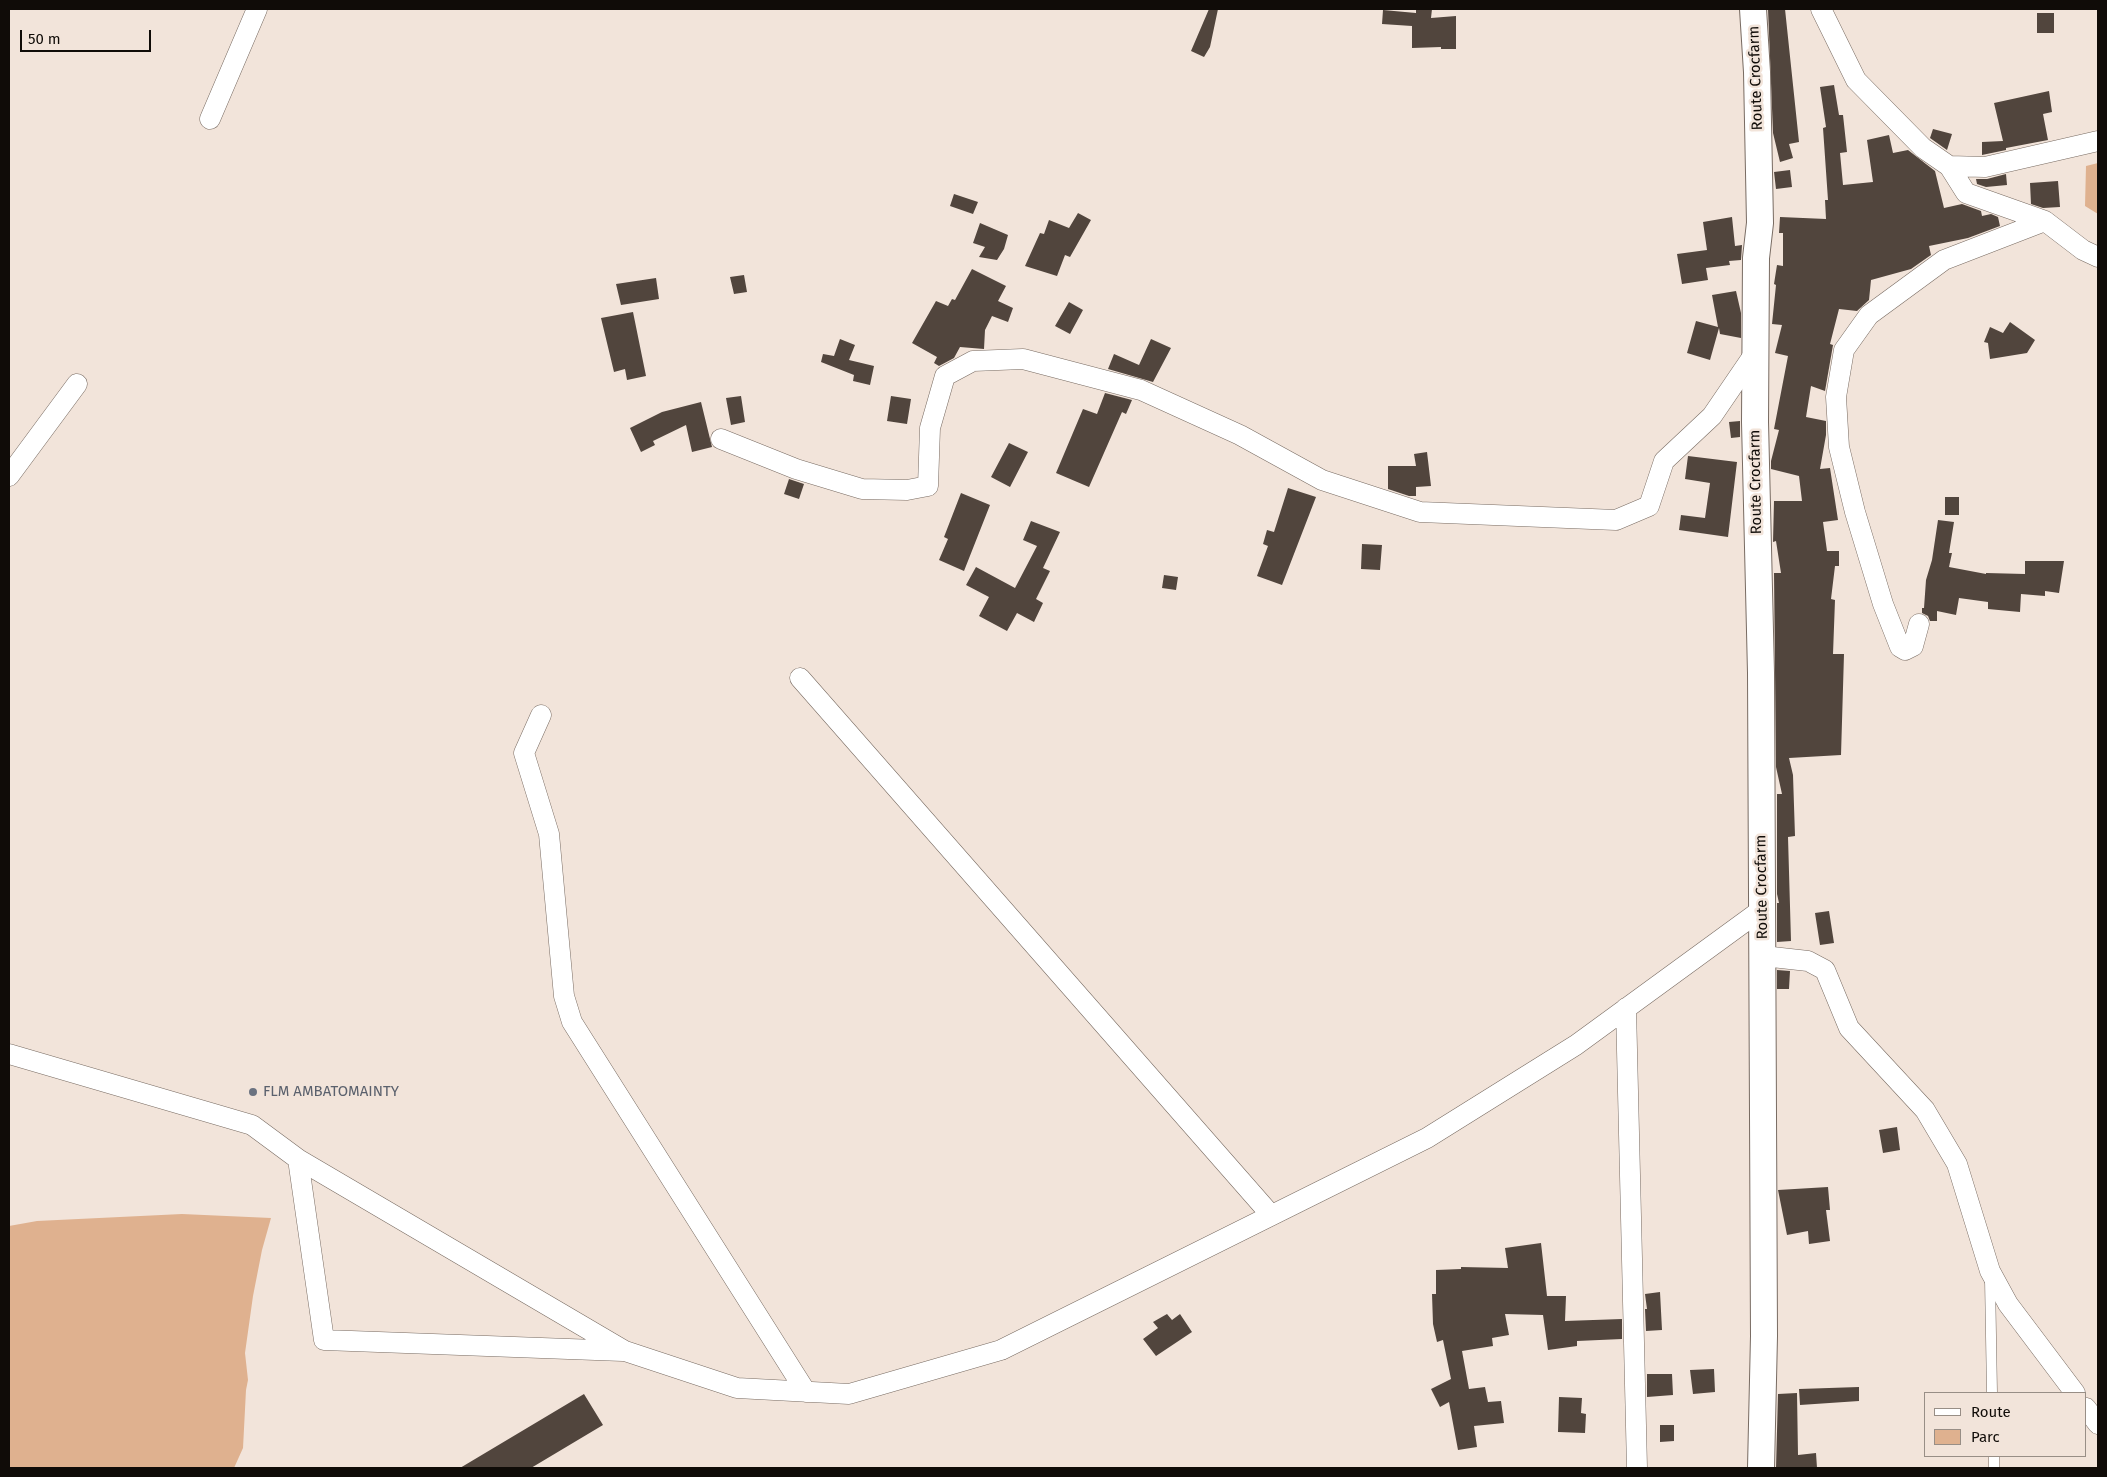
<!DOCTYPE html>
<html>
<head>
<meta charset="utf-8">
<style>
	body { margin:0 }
	#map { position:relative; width:2107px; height:1477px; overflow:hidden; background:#f2e4da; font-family:"Fira Sans",sans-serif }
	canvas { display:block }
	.frame { position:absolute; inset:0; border:10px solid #100c08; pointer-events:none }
	.legend { position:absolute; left:1924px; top:1392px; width:162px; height:65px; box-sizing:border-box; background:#f2e4da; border:1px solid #988e86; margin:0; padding:6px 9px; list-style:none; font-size:15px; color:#100c08 }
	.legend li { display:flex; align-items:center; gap:10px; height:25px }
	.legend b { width:25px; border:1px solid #988e86 }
	.scale { position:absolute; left:20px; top:30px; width:131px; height:22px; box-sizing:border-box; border:2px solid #100c08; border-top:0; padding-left:6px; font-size:15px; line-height:18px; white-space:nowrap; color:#100c08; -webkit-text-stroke:4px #f2e4da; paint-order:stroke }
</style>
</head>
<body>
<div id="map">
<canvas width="2107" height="1477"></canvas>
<div class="frame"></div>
<ul class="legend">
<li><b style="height:6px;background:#fff"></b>Route</li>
<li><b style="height:14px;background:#dfb18f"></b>Parc</li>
</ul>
<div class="scale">50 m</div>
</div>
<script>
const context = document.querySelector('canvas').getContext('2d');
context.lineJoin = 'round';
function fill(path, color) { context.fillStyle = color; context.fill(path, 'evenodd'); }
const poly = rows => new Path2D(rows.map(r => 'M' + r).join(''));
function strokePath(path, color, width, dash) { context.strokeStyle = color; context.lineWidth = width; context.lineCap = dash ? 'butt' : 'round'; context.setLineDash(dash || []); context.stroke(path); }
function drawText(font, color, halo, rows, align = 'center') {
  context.font = font + ' "Fira Sans",sans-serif'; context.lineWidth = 5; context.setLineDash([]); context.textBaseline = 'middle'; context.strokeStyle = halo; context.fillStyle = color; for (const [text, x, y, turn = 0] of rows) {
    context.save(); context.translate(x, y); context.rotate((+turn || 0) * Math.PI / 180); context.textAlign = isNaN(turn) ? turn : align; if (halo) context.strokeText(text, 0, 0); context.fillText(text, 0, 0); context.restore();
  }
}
fill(poly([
	[2098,163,2098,214,2085,206,2086,166],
	[182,1214,271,1218,262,1250,253,1296,245,1353,248,1380,246,1390,243,1448,234,1468,9,1468,9,1226,37,1221]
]), '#dfb18f');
fill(poly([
	[1209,9,1218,9,1210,47,1204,57,1191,51],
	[1416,9,1432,9,1431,18,1456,16,1456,49,1441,49,1441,47,1412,48,1412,26,1382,24,1383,10,1416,13],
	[1768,9,1785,9,1799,142,1789,144,1793,158,1780,162,1773,133],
	[2037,13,2054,13,2054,33,2037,33],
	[1834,85,1839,115,1843,115,1847,152,1840,153,1843,185,1873,182,1867,140,1889,135,1893,153,1908,150,1935,171,1944,208,1962,204,1981,211,1982,216,1991,214,1998,217,2000,226,1968,238,1929,246,1931,255,1911,269,1871,280,1869,300,1857,311,1839,309,1830,344,1833,345,1825,391,1811,386,1806,417,1826,421,1826,435,1820,469,1830,468,1838,520,1823,522,1827,551,1839,551,1839,566,1835,566,1831,599,1835,600,1833,654,1844,654,1841,755,1789,758,1793,775,1795,836,1788,837,1791,941,1777,942,1777,903,1779,903,1777,894,1777,794,1782,794,1776,767,1774,573,1781,573,1776,541,1773,542,1774,501,1802,501,1799,476,1771,469,1771,461,1779,430,1774,429,1788,356,1775,353,1782,325,1772,324,1776,285,1774,284,1777,265,1783,266,1783,233,1779,233,1780,217,1826,219,1825,200,1828,200,1823,128,1826,127,1820,87],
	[2049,91,2052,112,2043,114,2048,140,2006,148,2006,150,1982,155,1982,142,2003,141,1994,103],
	[1933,129,1952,134,1947,150,1930,138],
	[1790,170,1792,187,1776,189,1774,172],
	[2006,174,2007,185,1986,187,1977,184,1976,179,1987,179],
	[2058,181,2060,207,2043,208,2031,204,2030,183],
	[954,194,978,202,973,214,950,206],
	[1078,213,1091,220,1070,257,1065,255,1057,276,1025,266,1040,233,1044,234,1049,220,1069,228],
	[1732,217,1735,246,1742,245,1741,260,1729,261,1730,265,1706,268,1708,280,1682,284,1677,254,1707,250,1703,222],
	[980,223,1008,235,1004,249,997,260,979,257,985,247,973,243],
	[972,269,1006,286,998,301,1013,308,1008,322,992,316,985,330,984,349,960,347,954,358,939,366,934,363,937,357,912,343,936,301,948,306,952,299,955,300],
	[744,275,747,292,734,294,730,277],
	[656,278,659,299,621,305,616,284],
	[1736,291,1741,313,1741,338,1720,334,1719,328,1710,360,1687,353,1696,321,1718,327,1712,295],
	[1069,302,1083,310,1070,334,1055,326],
	[633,312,646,376,627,380,625,369,614,372,601,318],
	[2010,322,2035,340,2027,353,1990,359,1988,343,1984,342,1990,327,2003,333],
	[840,339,855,345,849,360,874,366,870,385,853,381,854,375,821,362,823,354,834,356],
	[1151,339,1171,348,1153,382,1108,369,1114,354,1139,365],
	[1105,393,1132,400,1126,414,1122,412,1089,487,1056,473,1083,409,1097,414],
	[741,396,745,422,731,425,726,398],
	[891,396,911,399,907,424,887,421],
	[701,402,712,447,692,452,686,425,653,441,655,445,641,452,630,428,662,412],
	[1740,421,1740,437,1731,438,1729,422],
	[1009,443,1028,452,1010,487,991,477],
	[1427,452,1431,486,1416,487,1416,496,1409,496,1388,489,1388,466,1416,466,1414,454],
	[1688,456,1737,462,1728,537,1679,530,1681,515,1705,518,1710,483,1685,479],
	[789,479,804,484,799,499,784,494],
	[1288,488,1316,497,1282,585,1257,576,1268,546,1263,544,1267,530,1274,532],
	[961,493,990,505,964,571,939,560,948,539,944,537],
	[1945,497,1959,497,1959,515,1945,515],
	[1938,520,1954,522,1949,553,1952,553,1949,567,1986,574,1986,573,2025,574,2025,561,2064,561,2059,593,2045,591,2045,596,2021,594,2020,612,1988,609,1988,602,1959,598,1956,615,1937,611,1937,621,1930,621,1928,616,1922,613,1922,608,1924,608,1926,580,1932,560],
	[1031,521,1060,532,1043,568,1050,571,1036,599,1043,603,1034,622,1017,613,1007,631,979,616,989,597,966,585,976,567,1015,588,1037,546,1023,540],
	[1362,544,1382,545,1380,570,1361,569],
	[1164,575,1178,577,1176,590,1162,588],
	[1829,911,1834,943,1820,945,1815,913],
	[1777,970,1790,971,1789,989,1777,989],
	[1897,1127,1900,1150,1883,1153,1879,1130],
	[1828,1187,1830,1210,1826,1210,1830,1241,1809,1244,1808,1231,1787,1235,1778,1190],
	[1541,1243,1547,1296,1566,1296,1565,1321,1622,1319,1622,1339,1577,1341,1577,1346,1548,1350,1543,1315,1505,1314,1509,1335,1492,1338,1493,1346,1462,1351,1469,1389,1485,1387,1488,1402,1501,1401,1504,1423,1474,1426,1477,1447,1458,1450,1449,1402,1440,1407,1431,1389,1451,1379,1443,1340,1437,1342,1433,1324,1432,1294,1436,1294,1436,1270,1461,1269,1461,1267,1508,1268,1505,1248],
	[1660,1292,1662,1330,1646,1331,1645,1309,1647,1309,1645,1294],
	[1167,1314,1172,1320,1180,1314,1192,1332,1156,1356,1143,1339,1158,1328,1153,1322],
	[1714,1369,1715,1392,1693,1394,1690,1370],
	[1647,1374,1672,1374,1673,1395,1647,1397],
	[1859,1387,1859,1401,1800,1405,1799,1389],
	[1797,1393,1798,1455,1816,1453,1817,1468,1776,1468,1778,1394],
	[584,1394,603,1425,531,1468,460,1468],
	[1559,1397,1582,1398,1581,1413,1586,1414,1585,1433,1558,1432],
	[1660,1425,1674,1425,1674,1441,1660,1442]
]), '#51453d');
const service = poly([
	[1990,1279,1992,1393],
	[1994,1456,1994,1468]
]);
const minor = poly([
	[1821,9,1856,80,1923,148,1949,166,1966,193,2045,221,2083,250,2098,257],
	[210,119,257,9],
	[1949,166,1985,167,2098,141],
	[721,439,796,469,862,489,907,490,928,486,930,428,945,376,973,361,1023,359,1141,390,1240,435,1322,480,1420,512,1616,520,1649,506,1664,461,1712,416,1755,353],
	[9,476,77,384],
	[1919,624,1913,646,1905,650,1900,647,1883,604,1855,512,1839,447,1836,397,1844,350,1869,315,1944,260,2045,221],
	[800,678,1271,1215],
	[541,715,524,753,549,834,564,996,572,1022,806,1392],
	[1763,956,1808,961,1825,970,1849,1028,1925,1110,1957,1164,1990,1271,2008,1304,2075,1393],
	[1626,1008,1637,1468],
	[9,1054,252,1125,298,1159,625,1351,737,1388,849,1394,1001,1350,1427,1138,1576,1045,1761,910],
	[298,1159,324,1340,623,1351],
	[2086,1408,2098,1424]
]);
const tertiary = poly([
	[1753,9,1757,72,1760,223,1756,258,1755,422,1761,673,1764,1336,1761,1468]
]);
strokePath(service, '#786b62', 11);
strokePath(minor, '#786b62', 21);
strokePath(tertiary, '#786b62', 28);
strokePath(service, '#fff', 10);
strokePath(minor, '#fff', 20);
strokePath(tertiary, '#fff', 26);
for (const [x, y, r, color] of [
	[253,1092,5,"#6b7280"]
]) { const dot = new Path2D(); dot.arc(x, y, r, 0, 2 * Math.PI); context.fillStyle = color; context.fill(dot); strokePath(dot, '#f2e4da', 2); }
drawText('15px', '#100c08', '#f2e4da', [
	["Route Crocfarm",1756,78,-92],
	["Route Crocfarm",1756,482,-91],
	["Route Crocfarm",1762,887,-91]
]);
drawText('15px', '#5b616d', '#f2e4da', [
	["FLM AMBATOMAINTY",263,1092]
], 'left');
</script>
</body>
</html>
